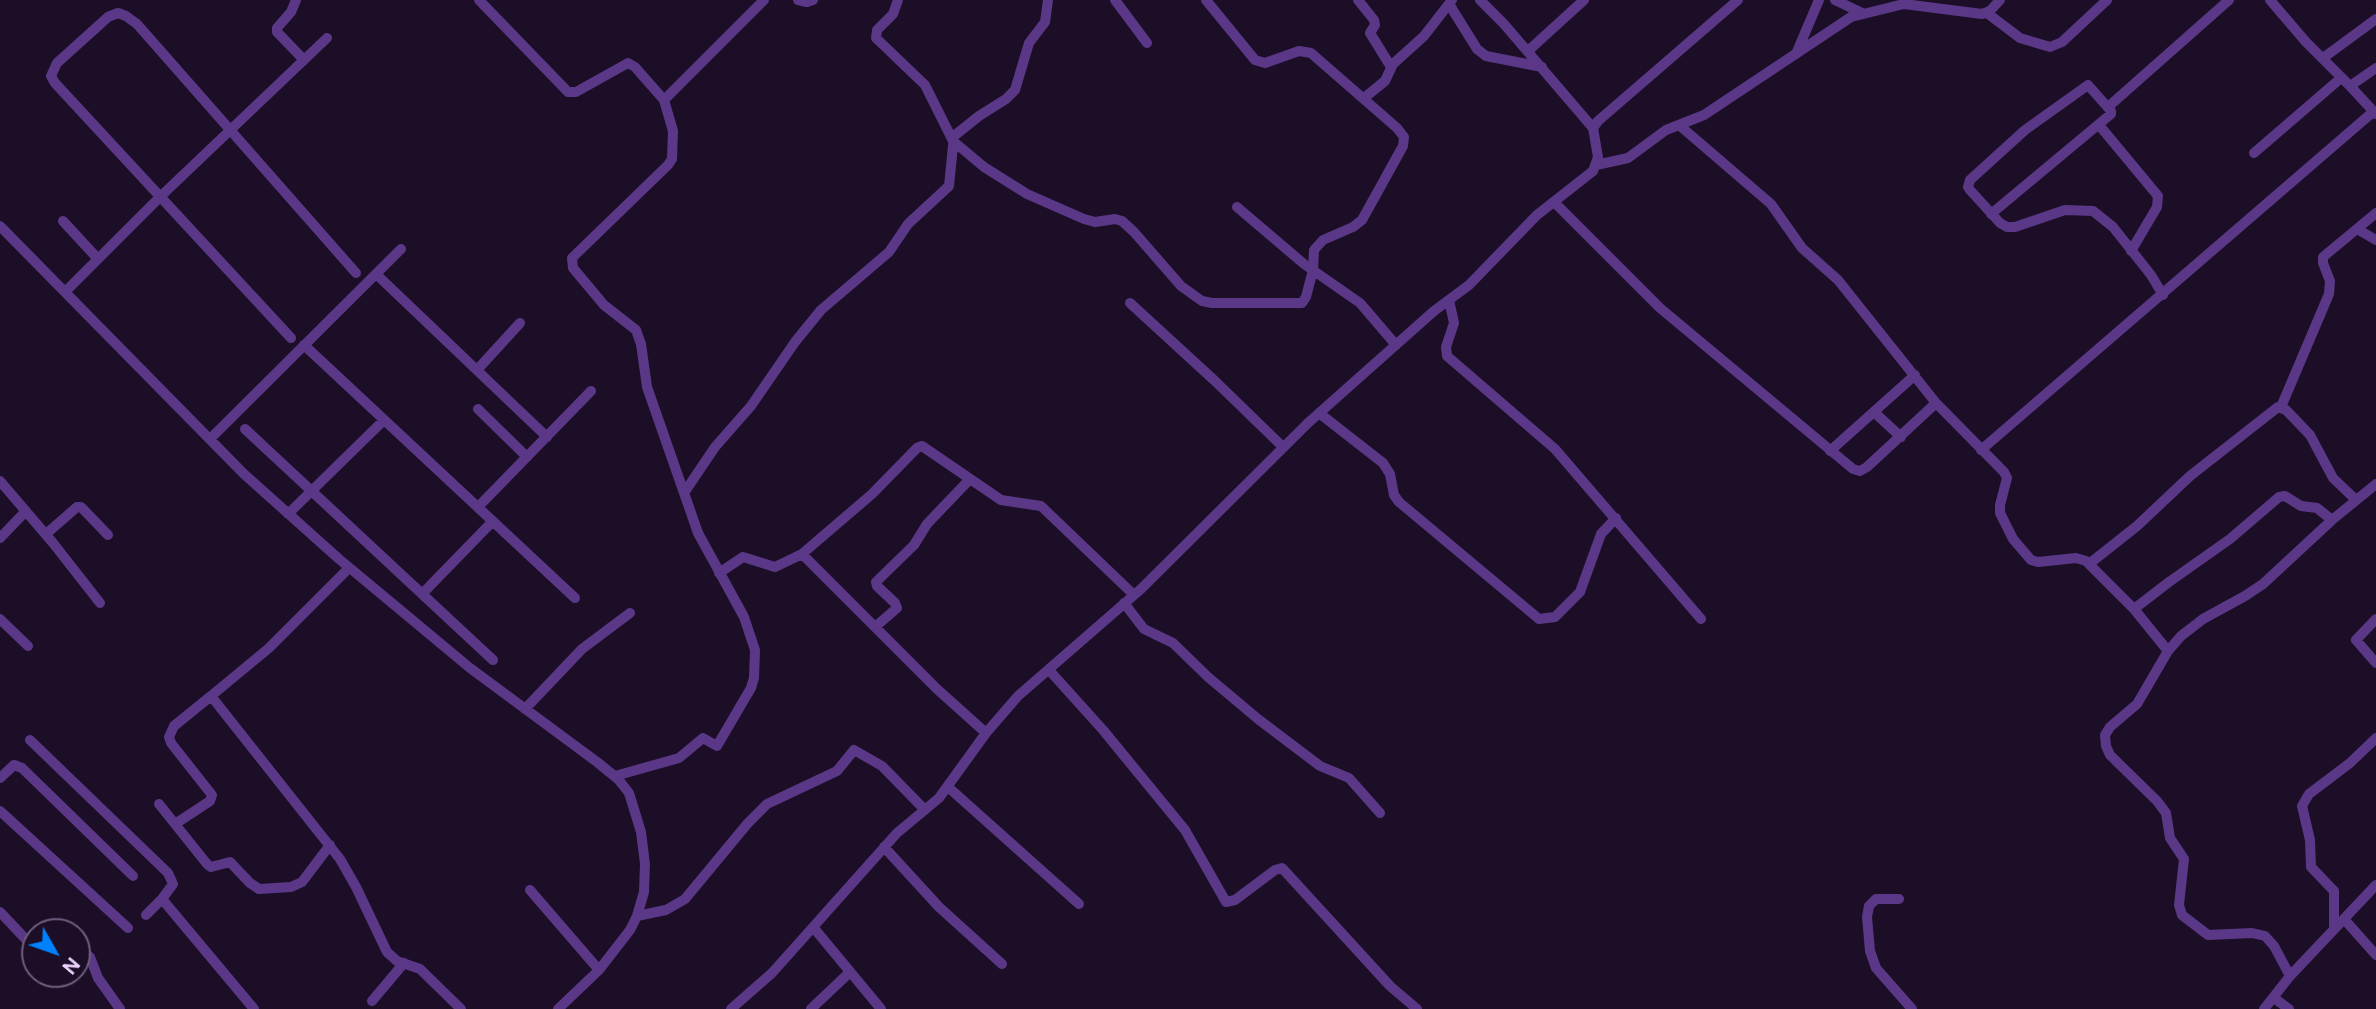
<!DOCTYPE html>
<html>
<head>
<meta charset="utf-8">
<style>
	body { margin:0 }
	#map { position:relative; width:2376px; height:1009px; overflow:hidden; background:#1c0e27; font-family:Figtree,sans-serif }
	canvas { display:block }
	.north { position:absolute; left:21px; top:918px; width:70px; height:70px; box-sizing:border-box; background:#1c0e27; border:2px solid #6e5d7d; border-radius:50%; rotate:130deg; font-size:19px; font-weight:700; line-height:28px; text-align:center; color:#ead4ff }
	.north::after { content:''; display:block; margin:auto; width:24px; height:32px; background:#0082ff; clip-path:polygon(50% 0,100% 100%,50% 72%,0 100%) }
</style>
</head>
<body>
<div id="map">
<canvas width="2376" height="1009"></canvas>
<div class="north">N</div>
</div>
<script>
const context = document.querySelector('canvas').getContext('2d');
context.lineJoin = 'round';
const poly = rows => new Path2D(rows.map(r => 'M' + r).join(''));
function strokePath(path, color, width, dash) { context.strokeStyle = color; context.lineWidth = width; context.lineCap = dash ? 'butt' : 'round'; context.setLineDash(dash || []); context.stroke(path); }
strokePath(poly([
	[296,0,291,12,277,28,277,32,304,60],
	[479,0,568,92,576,92,628,63,635,67,664,100],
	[798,0,807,2,813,0],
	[898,0,893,14,877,30,876,38,925,85,953,141,984,167,1027,194,1084,219,1095,222,1115,219,1122,221,1134,232,1181,286,1202,301,1212,303,1302,303,1306,297,1313,270,1314,250,1323,240,1353,227,1362,220,1403,146,1404,137,1397,128,1311,53,1299,51,1265,63,1255,60,1206,0],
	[1115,0,1147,43],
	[1358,0,1374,20,1375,25,1370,33,1391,67],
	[1480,0,1504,24,1593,128],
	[1835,0,1862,13],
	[2270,0,2306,42,2350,86,2376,68],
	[1449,4,1477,49,1486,56,1542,67],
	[1987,13,2020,38,2050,47,2062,42,2107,0],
	[1528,51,1584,0],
	[1796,54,1819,0],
	[2323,58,2376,19],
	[2350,86,2376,114],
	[1364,98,1385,81,1393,64,1424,36,1452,0],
	[2108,107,2229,0],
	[1679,125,1771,204,1802,248,1838,280,1936,403,2004,472,2007,478,2000,505,2000,513,2013,539,2031,560,2038,562,2076,558,2086,561,2134,609,2168,651],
	[2099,125,2158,196,2157,207,2131,251],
	[2254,153,2341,78],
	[1596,165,1628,158,1666,130,1704,115,1851,17,1904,4,1982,14,1990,11,2000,0],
	[1554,202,1660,308,1853,469,1860,471,1867,467,1936,403],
	[1237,207,1304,264,1360,303,1396,345],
	[1991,214,2111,114,2111,111,2088,85,2025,130,1970,180,1968,187,1970,190,2000,223,2007,227,2015,227,2065,210,2093,211,2113,227,2151,275,2163,295],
	[63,221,98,259],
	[0,226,244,474,339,559,470,668,597,762,618,779,629,793,641,832,645,864,644,892,637,916,630,930,599,970,558,1009],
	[2357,229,2376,240],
	[376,274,547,437],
	[66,291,161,196,327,38],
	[1449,300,1454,323,1446,347,1447,356,1555,449,1701,619],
	[1130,303,1215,381,1283,447],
	[291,338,55,83,51,76,57,63,108,17,118,13,126,16,137,24,356,273],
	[304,345,575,598],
	[477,370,520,323],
	[2281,407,2329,294,2330,281,2323,263,2323,257,2376,213],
	[478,409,527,457],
	[1874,412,1901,437],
	[1319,413,1383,463,1390,474,1394,495,1399,502,1539,619,1555,617,1580,592,1601,534,1616,518],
	[245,429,493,660],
	[210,439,401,249],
	[1981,450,2374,111],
	[1830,451,1915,375],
	[0,481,53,543,100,603],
	[684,493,715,447,751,406,795,342,821,310,889,252,908,224,949,186,954,136,979,116,1006,99,1015,90,1029,43,1045,22,1048,0],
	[478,507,591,391],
	[288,514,384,420],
	[46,534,77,507,81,507,108,535],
	[0,538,26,511],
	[802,554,937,689,986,733],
	[2089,564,2137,526,2190,476,2278,407,2286,410,2310,435,2333,478,2356,500],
	[349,568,269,648,211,696,340,859,356,887,387,952,397,961,420,969,461,1009],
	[719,573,743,557,775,567,802,554,872,494,917,448,922,446,1001,500,1041,506,1134,595],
	[422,594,493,521],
	[1124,603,1144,629,1173,643,1208,677,1258,719,1320,766,1349,778,1380,813],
	[2134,609,2169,582,2230,539,2279,497,2285,496,2301,506,2317,508,2332,520],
	[0,619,28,646],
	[2376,619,2356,640,2376,663],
	[875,627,897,608,895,603,877,586,876,582,914,545,927,524,970,479],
	[1049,670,1103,730,1185,830,1226,902,1235,900,1275,870,1282,868,1390,986,1417,1009],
	[211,696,174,726,169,737,171,743,212,795,210,801,175,824,207,864,211,867,230,862,250,883,259,889,291,887,302,882,330,845],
	[525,709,582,649,630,613],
	[30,740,168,873,173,884,162,899,254,1009],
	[615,776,679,758,703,738,717,746,751,688,754,678,755,650,744,617,698,533,647,387,641,344,636,330,604,305,573,268,572,258,668,165,672,159,673,131,664,100,764,0],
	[0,778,14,765,22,768,133,876],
	[948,787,1079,904],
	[159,804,175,824],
	[0,811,128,928],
	[884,847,939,907,1002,964],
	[530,890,599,970],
	[1899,899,1876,899,1869,906,1867,917,1870,951,1876,968,1912,1009],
	[0,912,35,949],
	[146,915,162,899],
	[637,916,666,910,685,899,748,823,767,804,837,771,854,750,882,766,925,810],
	[2344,919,2376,955],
	[813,927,881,1009],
	[2334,929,2334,891,2311,867,2310,840,2302,806,2309,794,2350,763,2376,738],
	[77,951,82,951,90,957,98,978,120,1009],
	[2290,976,2274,946,2265,936,2252,933,2208,935,2182,915,2179,905,2184,859,2170,838,2166,813,2157,801,2110,755,2106,746,2105,735,2110,727,2137,704,2168,651,2181,636,2203,619,2245,596,2263,584,2332,520,2376,484],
	[2274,998,2289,1009],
	[372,1001,404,963],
	[731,1009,772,973,897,833,939,798,986,733,1018,696,1141,589,1308,423,1434,311,1469,285,1537,215,1593,171,1598,157,1593,128,1598,121,1738,0],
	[811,1009,850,972],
	[2264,1009,2290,976,2376,885]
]), '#5a3887', 10);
</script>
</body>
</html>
